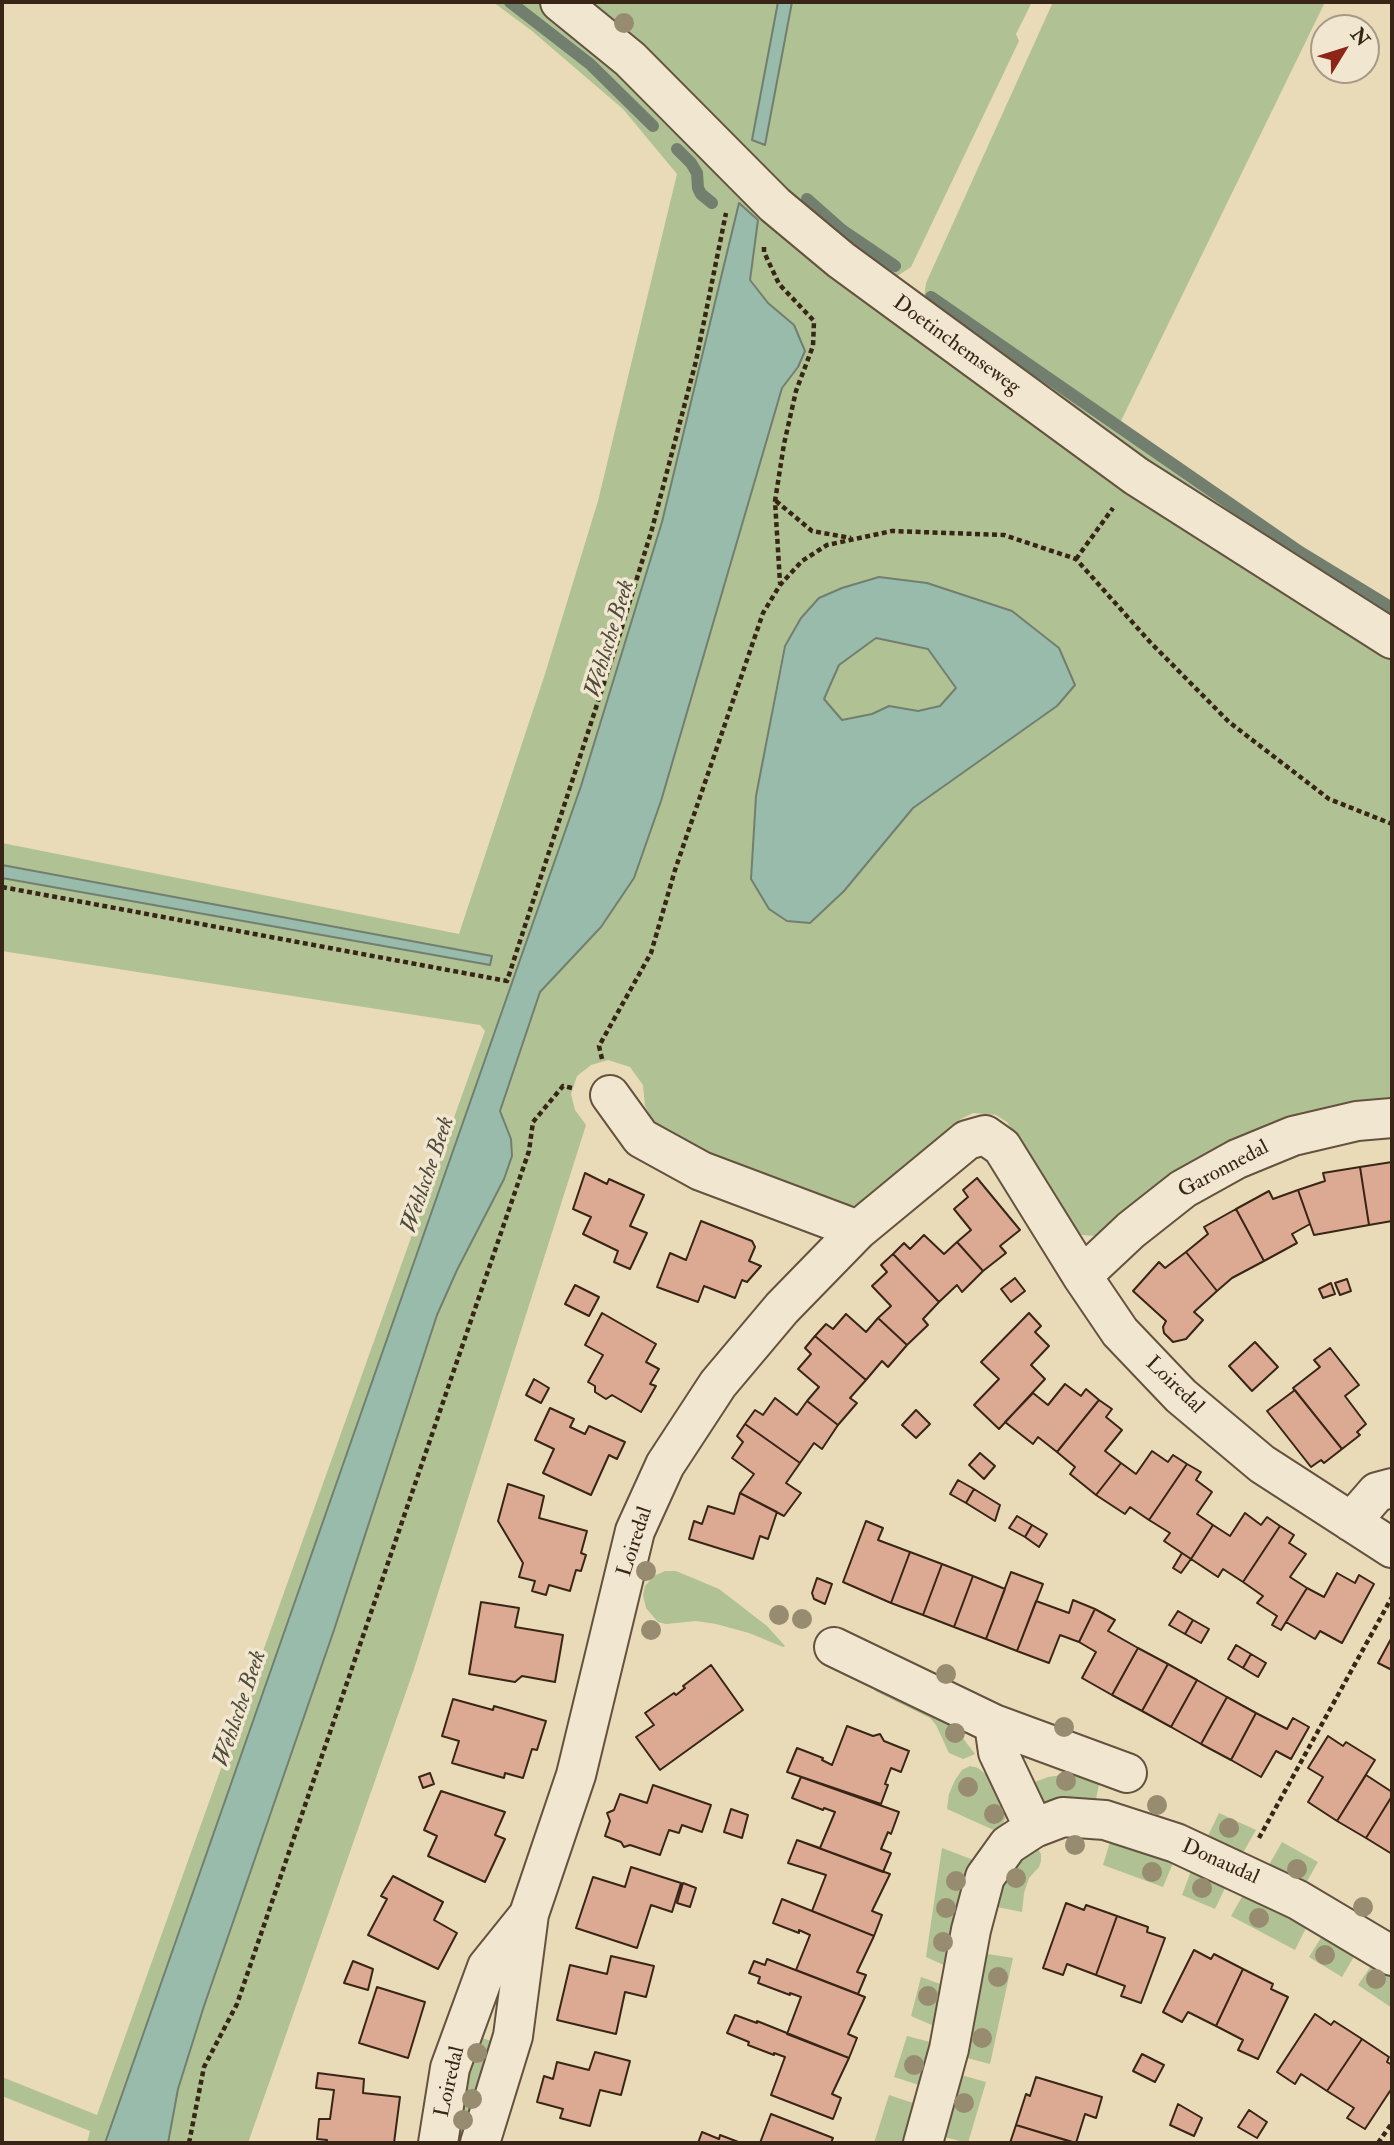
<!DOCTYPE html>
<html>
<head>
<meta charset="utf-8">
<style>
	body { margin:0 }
	#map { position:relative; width:1394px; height:2145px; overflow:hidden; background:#e9dab8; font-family:"IM FELL Double Pica",serif }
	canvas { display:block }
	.frame { position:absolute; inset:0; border:4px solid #382516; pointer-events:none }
	.north { position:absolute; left:1310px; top:14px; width:70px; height:70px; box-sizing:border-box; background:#f1e7d1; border:2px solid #a79986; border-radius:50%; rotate:52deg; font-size:19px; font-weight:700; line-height:28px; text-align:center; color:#382516 }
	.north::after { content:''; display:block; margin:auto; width:24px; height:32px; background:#8f2418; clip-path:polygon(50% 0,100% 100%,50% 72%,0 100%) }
</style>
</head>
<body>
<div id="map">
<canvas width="1394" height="2145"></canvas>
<div class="frame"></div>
<div class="north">N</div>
</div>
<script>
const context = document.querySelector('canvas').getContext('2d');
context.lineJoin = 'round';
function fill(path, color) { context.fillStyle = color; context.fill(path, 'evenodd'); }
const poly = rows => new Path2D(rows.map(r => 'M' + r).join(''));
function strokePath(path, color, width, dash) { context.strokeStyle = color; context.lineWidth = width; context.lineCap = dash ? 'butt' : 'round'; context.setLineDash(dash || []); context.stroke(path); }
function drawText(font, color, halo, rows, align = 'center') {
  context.font = font + ' "IM FELL Double Pica",serif'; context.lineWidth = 7; context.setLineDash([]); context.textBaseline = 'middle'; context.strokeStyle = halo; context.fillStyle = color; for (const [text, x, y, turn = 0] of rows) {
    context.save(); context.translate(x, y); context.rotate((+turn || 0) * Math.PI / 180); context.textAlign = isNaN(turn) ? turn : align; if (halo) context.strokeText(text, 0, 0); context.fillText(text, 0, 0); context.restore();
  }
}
fill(poly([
	[493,2,538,2,648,92,1392,654,1392,1101,1095,1236,1082,1235,1069,1228,1007,1122,996,1115,973,1113,961,1119,862,1205,843,1206,676,1141,657,1126,651,1118,645,1106,643,1085,630,1067,608,1060,591,1065,577,1076,571,1094,575,1110,586,1125,413,1672,248,2143,168,2143,178,2089,204,2006,334,1630,418,1372,437,1315,511,1139,499,1111,540,992,601,927,782,388,798,367,794,325,768,303,750,280,758,220,739,204,662,522,581,786,105,2143,87,2143,90,2131,2,2096,2,2077,97,2115,485,1031,480,1025,2,951,2,843,459,934,545,674,598,501,677,174,623,109,532,31],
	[879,577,927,583,1012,611,1036,629,1059,648,1057,706,913,808,844,891,811,923,751,879,756,796,774,698,784,646,801,618,819,598,842,588],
	[588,2,1032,2,1016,34,1019,41,911,267,891,280,802,209],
	[1053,2,1325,2,1118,427,1300,552,1392,608,1392,624,1287,559,923,304,926,283],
	[876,638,928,649,956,688,940,706,918,711,889,706,872,714,842,720,824,699,839,665],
	[665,1571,676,1571,719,1589,767,1626,785,1646,783,1647,749,1633,716,1624,696,1621,666,1624,658,1622,646,1608,643,1595,645,1586,654,1576],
	[877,1686,949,1720,975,1754,963,1759,949,1753,936,1725,930,1718,875,1691],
	[970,1766,978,1768,987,1775,1008,1814,998,1832,947,1809,949,1794,955,1780,962,1770],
	[1076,1773,1101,1775,1096,1799,1050,1804,1037,1799,1032,1783,1048,1777],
	[1219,1813,1256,1830,1244,1851,1239,1854,1211,1842,1208,1836],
	[1116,1839,1171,1856,1173,1863,1163,1887,1103,1865,1110,1842],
	[1282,1842,1318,1862,1306,1883,1269,1865],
	[1035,1844,1041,1854,1041,1861,1039,1867,1029,1878,1024,1893,1022,1912,997,1907,994,1903,998,1887],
	[942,1848,971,1859,975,1865,946,1966,926,1957],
	[1191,1871,1226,1886,1215,1909,1182,1895],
	[1243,1895,1305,1923,1306,1928,1295,1950,1231,1916],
	[1322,1936,1355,1955,1342,1977,1309,1957],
	[988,1954,1013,1958,990,2064,967,2058,964,2052,983,1958],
	[1377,1964,1392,1974,1392,2008,1358,1985,1371,1966],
	[921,1977,943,1985,934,2026,911,2016],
	[907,2036,930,2042,934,2047,924,2083,919,2085,894,2077],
	[480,2037,496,2043,466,2143,452,2143,459,2090],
	[961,2075,986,2082,968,2143,944,2137],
	[889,2095,913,2103,916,2109,906,2143,874,2143]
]), '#b0c194');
const water = poly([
	[778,2,792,2,765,145,752,140,778,2],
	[739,203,758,220,750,280,768,303,794,325,805,351,798,367,782,388,661,801,634,878,601,927,540,992,500,1111,511,1139,512,1156,504,1179,457,1270,437,1315,334,1630,204,2006,178,2089,168,2143,105,2143,581,786,662,522,739,203],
	[879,577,927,583,1012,611,1059,648,1075,685,1057,706,913,808,844,891,810,923,787,921,769,909,751,879,756,796,785,646,801,618,819,598,842,588,879,577],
	[876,638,928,649,956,688,940,706,918,711,889,706,872,714,842,720,824,699,839,665,876,638],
	[2,865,492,956,490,965,2,878,2,865]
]);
fill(water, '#98bbab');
strokePath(water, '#727f6f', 2);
strokePath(poly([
	[510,2,590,64,653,126],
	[677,149,691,163,697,173,698,188,701,194,712,203],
	[807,199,842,230,895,266],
	[931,297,1300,552,1392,608]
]), '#727f6f', 12);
const building = poly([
	[1392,1162,1392,1221,1369,1225,1360,1167,1392,1162],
	[1360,1167,1369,1225,1314,1235,1298,1190,1325,1181,1323,1173,1360,1167],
	[585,1173,607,1184,609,1179,644,1195,630,1226,647,1233,630,1269,614,1262,618,1251,583,1234,591,1217,573,1209,585,1173],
	[977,1178,1020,1230,1000,1246,1006,1253,983,1271,957,1242,971,1230,954,1209,968,1197,963,1190,977,1178],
	[1298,1190,1310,1224,1292,1234,1297,1243,1264,1261,1236,1209,1269,1191,1273,1199,1298,1190],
	[1236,1209,1264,1261,1232,1278,1217,1291,1186,1252,1208,1234,1204,1227,1236,1209],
	[701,1221,752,1241,755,1247,749,1261,761,1266,747,1282,742,1280,735,1298,704,1286,698,1302,657,1287,670,1253,686,1260,701,1221],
	[924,1235,944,1254,957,1242,983,1271,962,1292,957,1285,939,1302,893,1254,904,1243,910,1249,924,1235],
	[1186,1252,1217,1291,1194,1312,1203,1320,1186,1339,1173,1342,1164,1333,1163,1327,1166,1321,1133,1291,1159,1262,1165,1268,1186,1252],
	[893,1254,939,1302,923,1319,928,1325,907,1345,878,1318,891,1306,872,1286,887,1272,881,1265,893,1254],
	[1015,1278,1025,1291,1011,1302,1001,1289,1015,1278],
	[1347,1279,1351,1291,1340,1295,1335,1283,1347,1279],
	[1331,1283,1335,1294,1323,1298,1319,1289,1331,1283],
	[575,1285,599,1297,589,1316,565,1304,575,1285],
	[602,1313,656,1344,646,1362,659,1369,650,1384,656,1386,641,1412,612,1395,606,1399,595,1392,595,1386,588,1382,603,1355,585,1345,602,1313],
	[1029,1313,1041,1326,1035,1332,1049,1346,1031,1365,1045,1379,999,1429,974,1405,999,1379,981,1362,1029,1313],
	[846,1314,866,1332,878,1318,907,1345,888,1367,882,1361,866,1380,815,1336,826,1324,833,1329,846,1314],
	[815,1336,866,1380,850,1398,857,1403,838,1425,807,1401,819,1387,798,1369,811,1354,805,1348,815,1336],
	[1255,1342,1278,1367,1252,1391,1229,1366,1255,1342],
	[1330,1348,1359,1385,1345,1396,1366,1424,1357,1432,1360,1435,1342,1449,1293,1388,1320,1367,1314,1360,1330,1348],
	[534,1379,549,1388,541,1403,526,1395,534,1379],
	[1065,1384,1081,1396,1086,1389,1099,1400,1057,1452,1038,1437,1033,1444,1005,1422,1033,1393,1048,1405,1065,1384],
	[1295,1390,1342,1449,1324,1463,1321,1460,1311,1467,1267,1411,1295,1390],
	[775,1398,797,1415,807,1401,838,1425,822,1449,814,1443,800,1463,745,1424,755,1410,763,1415,775,1398],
	[1099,1400,1112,1409,1106,1417,1122,1430,1105,1451,1121,1463,1096,1495,1070,1474,1075,1467,1057,1452,1099,1400],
	[550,1408,574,1419,570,1427,585,1434,589,1426,625,1442,617,1459,609,1455,591,1495,543,1473,554,1449,535,1440,550,1408],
	[916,1410,930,1424,916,1438,902,1425,916,1410],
	[745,1424,800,1463,786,1483,801,1493,784,1516,740,1493,754,1474,732,1458,743,1442,737,1436,745,1424],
	[1152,1451,1168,1462,1173,1455,1187,1464,1149,1520,1130,1507,1125,1514,1096,1495,1121,1463,1136,1474,1152,1451],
	[980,1453,995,1466,984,1479,969,1465,980,1453],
	[1187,1464,1201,1472,1196,1480,1212,1492,1197,1514,1213,1525,1191,1559,1164,1541,1170,1533,1149,1520,1187,1464],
	[958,1480,974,1489,966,1503,950,1494,958,1480],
	[508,1484,544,1496,539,1518,587,1531,581,1553,586,1555,581,1571,576,1570,570,1591,549,1585,546,1595,532,1591,535,1581,519,1577,523,1563,498,1521,508,1484],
	[974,1489,1000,1505,995,1521,966,1503,974,1489],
	[740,1493,777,1512,768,1539,760,1536,753,1559,689,1539,694,1521,702,1524,708,1506,734,1514,740,1493],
	[1245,1513,1261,1525,1267,1517,1280,1526,1243,1582,1223,1569,1218,1577,1191,1559,1213,1525,1230,1536,1245,1513],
	[1017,1516,1032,1525,1025,1537,1009,1528,1017,1516],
	[866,1521,883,1528,878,1540,910,1552,891,1603,843,1582,866,1521],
	[1032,1525,1047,1534,1039,1547,1025,1537,1032,1525],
	[1280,1526,1294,1535,1289,1543,1306,1554,1290,1577,1307,1588,1281,1630,1272,1625,1277,1616,1257,1603,1263,1596,1243,1582,1280,1526],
	[910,1552,942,1564,923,1615,891,1603,910,1552],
	[1182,1553,1191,1559,1181,1573,1173,1568,1182,1553],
	[942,1564,973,1576,954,1627,923,1615,942,1564],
	[1011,1572,1043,1584,1017,1651,986,1639,1011,1572],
	[1337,1573,1355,1583,1359,1575,1374,1584,1342,1643,1320,1631,1315,1639,1286,1622,1307,1588,1324,1597,1337,1573],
	[973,1576,1005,1589,986,1639,954,1627,973,1576],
	[817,1578,832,1584,825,1604,814,1599,812,1593,817,1578],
	[1073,1600,1095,1609,1079,1642,1060,1635,1049,1663,1017,1651,1036,1601,1069,1613,1073,1600],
	[481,1602,519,1608,515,1627,563,1635,555,1682,522,1676,515,1682,469,1674,481,1602],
	[1095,1609,1115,1620,1108,1631,1138,1648,1112,1695,1082,1678,1096,1652,1079,1642,1095,1609],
	[1178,1611,1193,1620,1185,1634,1169,1625,1178,1611],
	[1193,1620,1209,1629,1201,1643,1185,1634,1193,1620],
	[1392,1637,1392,1670,1378,1663,1392,1637],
	[1236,1645,1251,1654,1243,1668,1228,1659,1236,1645],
	[1138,1648,1168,1664,1142,1711,1112,1695,1138,1648],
	[1251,1654,1266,1663,1258,1677,1243,1668,1251,1654],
	[1168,1664,1197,1680,1171,1727,1142,1711,1168,1664],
	[711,1665,743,1710,660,1770,636,1737,654,1725,645,1713,674,1693,676,1695,685,1688,683,1686,711,1665],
	[1197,1680,1227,1697,1201,1744,1171,1727,1197,1680],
	[1227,1697,1256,1713,1231,1760,1201,1744,1227,1697],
	[453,1699,493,1710,494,1706,546,1721,537,1750,532,1749,523,1778,505,1773,504,1778,452,1763,459,1741,442,1736,453,1699],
	[1256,1713,1287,1729,1293,1718,1309,1727,1291,1759,1276,1751,1261,1777,1231,1760,1256,1713],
	[847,1726,873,1736,880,1734,884,1741,909,1751,901,1772,891,1768,885,1784,888,1785,881,1804,787,1772,797,1748,823,1758,822,1760,832,1765,847,1726],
	[1328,1736,1343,1746,1346,1742,1375,1760,1337,1821,1308,1802,1323,1777,1308,1768,1328,1736],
	[430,1773,434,1784,423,1788,419,1777,430,1773],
	[1366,1775,1392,1792,1392,1796,1366,1838,1337,1821,1366,1775],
	[801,1777,899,1812,891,1834,888,1832,881,1849,891,1853,883,1872,797,1840,820,1848,835,1812,824,1808,823,1810,792,1798,801,1777],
	[653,1785,711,1805,702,1832,682,1825,679,1833,669,1830,660,1855,630,1845,624,1847,621,1842,605,1836,610,1821,607,1813,614,1810,620,1794,647,1803,653,1785],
	[441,1791,505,1812,495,1835,505,1839,485,1882,428,1856,437,1836,424,1830,441,1791],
	[1392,1796,1392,1854,1366,1838,1392,1796],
	[731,1809,748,1815,742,1838,724,1832,731,1809],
	[797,1840,890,1874,872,1911,882,1915,874,1936,812,1911,826,1875,788,1863,797,1840],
	[631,1867,681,1883,672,1912,651,1905,637,1948,576,1928,593,1877,625,1887,631,1867],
	[393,1876,443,1902,434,1920,457,1933,438,1969,368,1935,387,1899,381,1896,393,1876],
	[683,1883,696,1888,690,1907,677,1903,683,1883],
	[782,1899,874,1936,857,1972,866,1975,858,1994,796,1970,810,1935,799,1930,799,1933,773,1923,782,1899],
	[1066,1903,1084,1910,1086,1905,1117,1916,1096,1975,1067,1964,1063,1975,1043,1968,1066,1903],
	[1117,1916,1148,1927,1147,1932,1165,1938,1141,2003,1121,1996,1125,1986,1096,1975,1117,1916],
	[1194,1950,1211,1959,1214,1954,1243,1969,1216,2026,1188,2012,1182,2022,1163,2012,1194,1950],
	[611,1956,654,1966,646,1997,625,1992,616,2034,557,2020,570,1965,607,1974,611,1956],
	[767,1959,865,1997,848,2034,857,2038,849,2058,787,2034,801,1997,790,1993,790,1995,758,1983,760,1977,749,1973,754,1961,765,1965,767,1959],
	[353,1961,373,1969,368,1990,344,1983,353,1961],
	[1243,1969,1273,1984,1271,1989,1288,1997,1258,2059,1238,2050,1243,2040,1216,2026,1243,1969],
	[377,1987,425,2002,408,2058,359,2043,377,1987],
	[1315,2014,1331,2025,1334,2021,1362,2039,1327,2091,1301,2074,1295,2084,1277,2072,1315,2014],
	[735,2015,757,2023,757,2021,849,2058,832,2094,841,2098,833,2119,771,2095,785,2057,774,2053,774,2055,748,2045,749,2042,727,2033,735,2015],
	[1362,2039,1389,2057,1387,2062,1392,2065,1392,2088,1365,2129,1347,2118,1354,2108,1327,2091,1362,2039],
	[595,2052,630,2061,621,2095,600,2090,590,2126,560,2118,563,2109,537,2102,544,2076,553,2079,557,2062,589,2070,595,2052],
	[1142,2054,1164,2065,1155,2082,1133,2071,1142,2054],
	[318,2073,364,2079,363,2093,400,2097,394,2143,327,2143,327,2140,317,2139,319,2119,330,2119,334,2090,316,2088,318,2073],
	[1036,2077,1102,2097,1096,2118,1085,2114,1076,2143,1016,2125,1026,2094,1030,2096,1036,2077],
	[1178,2104,1202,2118,1194,2136,1170,2125,1178,2104],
	[1249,2110,1267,2122,1257,2138,1238,2127,1249,2110],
	[771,2114,833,2138,831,2143,760,2143,771,2114],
	[1016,2125,1075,2143,1010,2143,1016,2125],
	[702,2132,719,2139,720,2135,741,2143,698,2143,702,2132]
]);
fill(building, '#dcaa92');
strokePath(building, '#382516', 2);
const minor = poly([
	[560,2,630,59,775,205,841,260,1136,476,1392,639],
	[610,1095,641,1138,701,1171,858,1230],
	[1082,1276,1131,1230,1183,1189,1237,1159,1293,1136,1357,1121,1392,1118],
	[1351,1522,1377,1492,1392,1488],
	[834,1647,994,1724,998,1752,1034,1828],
	[994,1724,1127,1773],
	[438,2143,450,2068,487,1967,528,1916],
	[480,2143,513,2036,529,1914,576,1775,635,1531,665,1465,718,1384,782,1308,858,1230,967,1140,985,1135,1002,1147,1082,1276,1120,1332,1181,1396,1262,1464,1392,1548]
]);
const tertiary = poly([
	[923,2143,949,2049,971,1930,985,1877,1008,1845,1034,1828,1063,1817,1105,1820,1176,1843,1298,1900,1392,1956]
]);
strokePath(minor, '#64523e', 42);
strokePath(tertiary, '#64523e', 42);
strokePath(poly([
	[764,247,764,252,779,284,814,321,813,346,796,391,784,444,775,501,780,583],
	[776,501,812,531,851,538],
	[1076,559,1113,508],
	[2,887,507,981,618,640,652,529,696,361,726,213],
	[602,1059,599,1046,651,953,675,870,763,613,780,585,802,561,827,545,892,531,1004,535,1076,559,1150,642,1229,722,1329,799,1392,824],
	[1259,1838,1392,1597],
	[189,2143,204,2067,237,2004,529,1151,533,1122,563,1086,572,1088],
	[1378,2143,1392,2123]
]), '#382516', 4.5, [5, 3.5]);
strokePath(minor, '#f1e7d1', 38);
strokePath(tertiary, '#f1e7d1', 38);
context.fillStyle = '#988c70';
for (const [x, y] of [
	[624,23],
	[646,1571],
	[779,1615],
	[802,1619],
	[651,1630],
	[946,1674],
	[1064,1727],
	[955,1733],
	[1066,1781],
	[968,1787],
	[1157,1805],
	[994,1814],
	[1229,1828],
	[1075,1845],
	[1297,1869],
	[1152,1872],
	[1016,1878],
	[956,1881],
	[1202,1888],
	[1363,1907],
	[946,1908],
	[1259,1918],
	[943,1942],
	[1325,1955],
	[998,1977],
	[1376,1979],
	[928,1996],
	[982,2038],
	[477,2053],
	[914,2065],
	[472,2099],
	[964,2103],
	[463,2120]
]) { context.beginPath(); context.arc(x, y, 10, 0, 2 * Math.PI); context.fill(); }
drawText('21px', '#382516', '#f1e7d1', [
	["Doetinchemseweg",956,346,36],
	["Garonnedal",1224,1170,-28],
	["Loiredal",1174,1386,44],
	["Loiredal",636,1542,-72],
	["Donaudal",1220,1863,24],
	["Loiredal",451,2082,-77]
]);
drawText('italic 23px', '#504a3b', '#f1e7d1', [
	["Wehlsche Beek",611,639,-73],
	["Wehlsche Beek",429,1175,-71],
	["Wehlsche Beek",241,1709,-71]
]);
</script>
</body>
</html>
